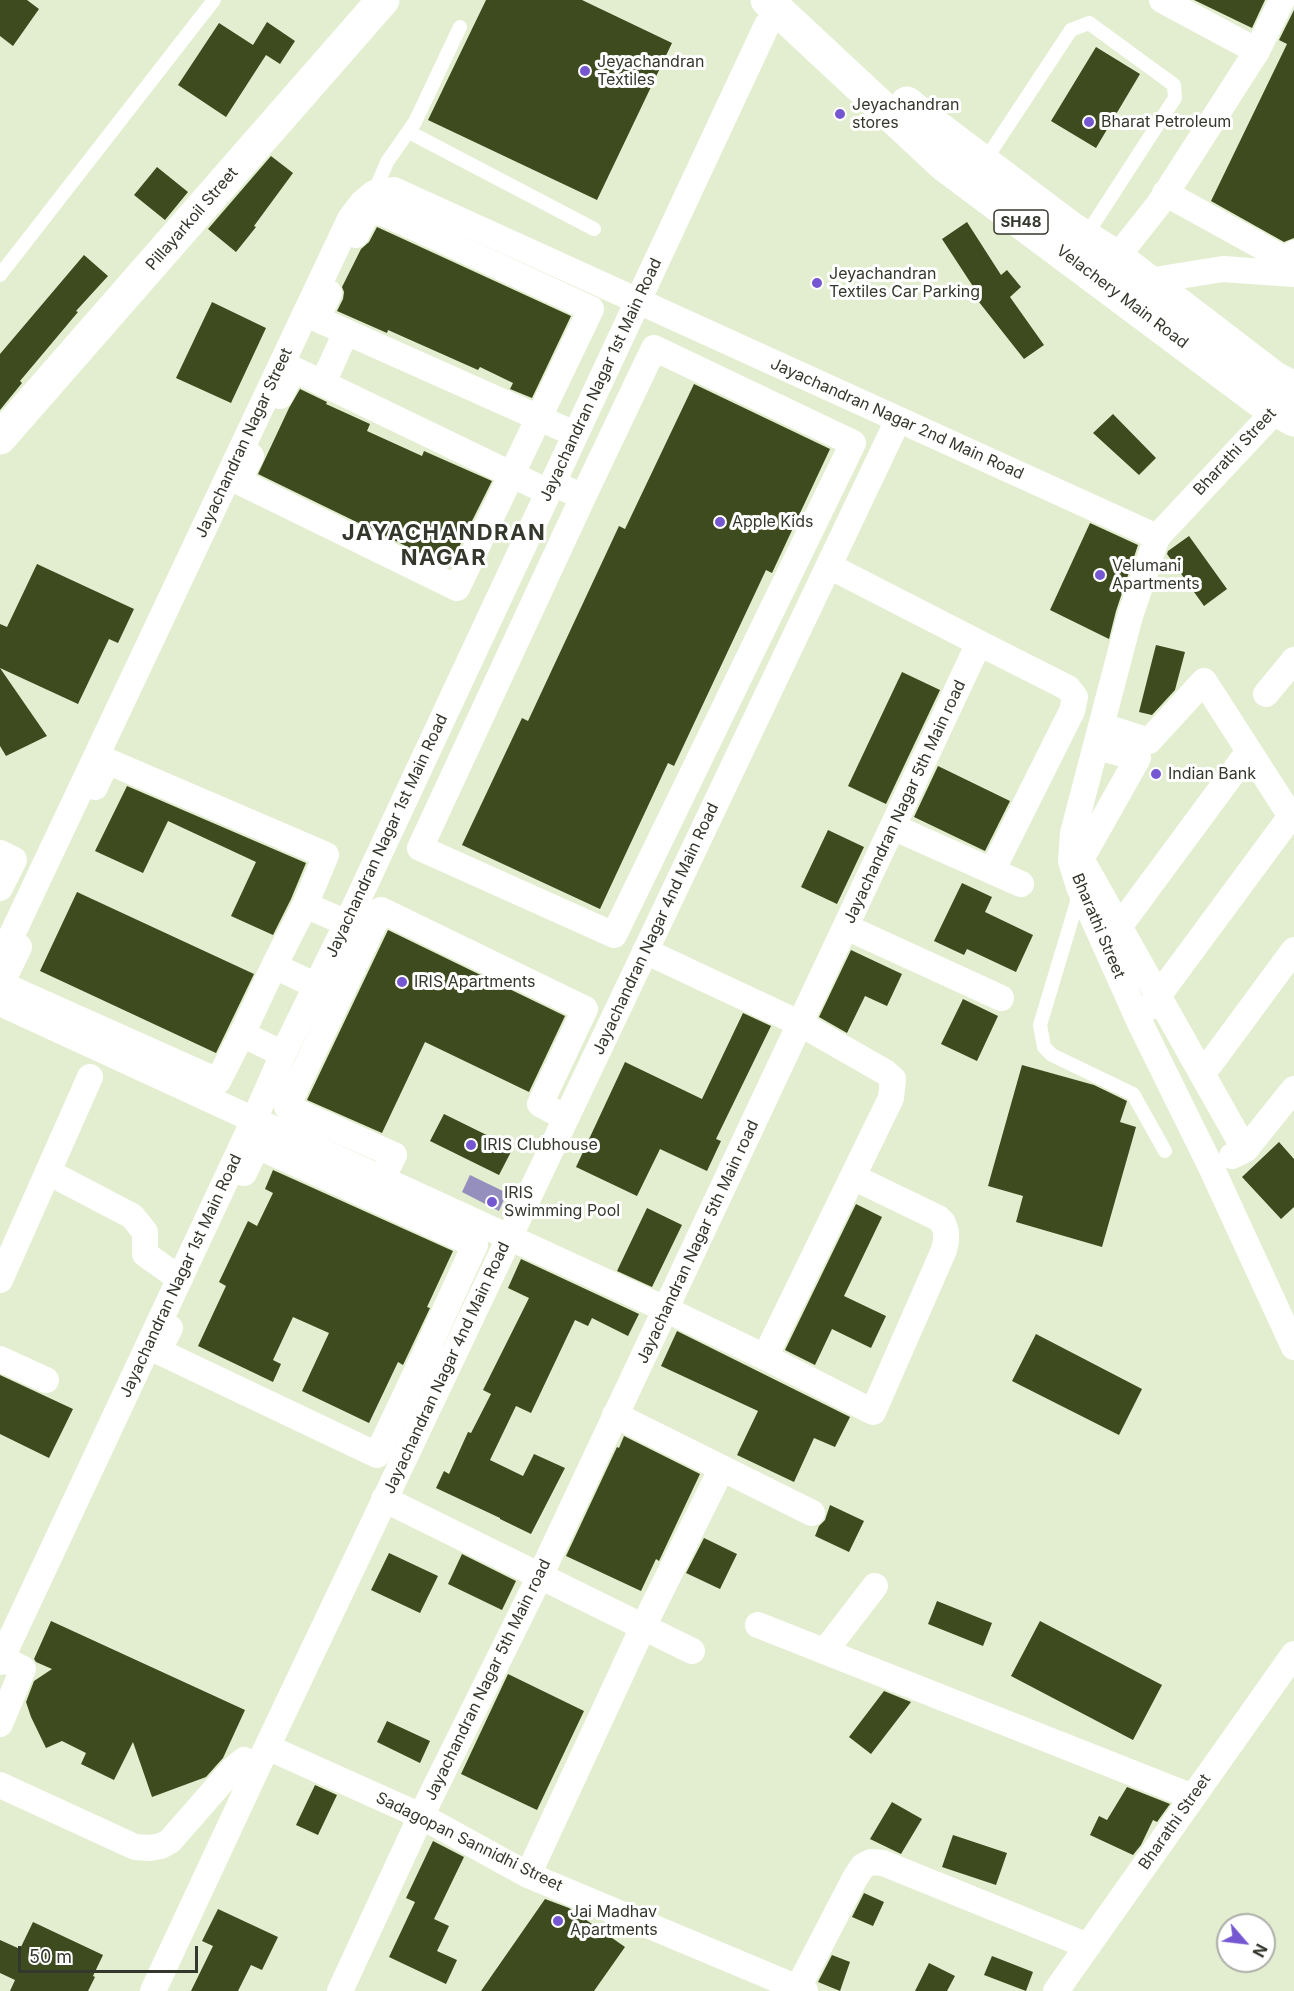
<!DOCTYPE html>
<html>
<head>
<meta charset="utf-8">
<style>
	body { margin:0 }
	#map { position:relative; width:1294px; height:1991px; overflow:hidden; background:#e2eecf; font-family:Inter,sans-serif }
	canvas { display:block }
	.north { position:absolute; left:1216px; top:1913px; width:60px; height:60px; box-sizing:border-box; background:#fff; border:2px solid #aeafab; border-radius:50%; rotate:118deg; font-size:16px; font-weight:700; line-height:24px; text-align:center; color:#34382c }
	.north::after { content:''; display:block; margin:auto; width:21px; height:27px; background:#7557d1; clip-path:polygon(50% 0,100% 100%,50% 72%,0 100%) }
	.scale { position:absolute; left:18px; top:1946px; width:180px; height:27px; box-sizing:border-box; border:3px solid #34382c; border-top:0; padding-left:8px; font-size:18px; line-height:21px; white-space:nowrap; color:#34382c; -webkit-text-stroke:4px #fff; paint-order:stroke }
</style>
</head>
<body>
<div id="map">
<canvas width="1294" height="1991"></canvas>
<div class="north">N</div>
<div class="scale">50 m</div>
</div>
<script>
const context = document.querySelector('canvas').getContext('2d');
context.lineJoin = 'round';
function fill(path, color) { context.fillStyle = color; context.fill(path, 'evenodd'); }
const poly = rows => new Path2D(rows.map(r => 'M' + r).join(''));
function strokePath(path, color, width, dash) { context.strokeStyle = color; context.lineWidth = width; context.lineCap = dash ? 'butt' : 'round'; context.setLineDash(dash || []); context.stroke(path); }
function drawText(font, color, halo, rows, align = 'center') {
  context.font = font + ' Inter,sans-serif'; context.lineWidth = 6; context.setLineDash([]); context.textBaseline = 'middle'; context.strokeStyle = halo; context.fillStyle = color; for (const [text, x, y, turn = 0] of rows) {
    context.save(); context.translate(x, y); context.rotate((+turn || 0) * Math.PI / 180); context.textAlign = isNaN(turn) ? turn : align; if (halo) context.strokeText(text, 0, 0); context.fillText(text, 0, 0); context.restore();
  }
}
fill(poly([
	[470,1175,507,1193,499,1211,462,1192]
]), '#958fbd');
fill(poly([
	[0,0,27,0,39,9,13,46,0,36],
	[486,0,582,0,672,43,597,200,428,120],
	[1194,0,1265,0,1252,28],
	[1294,10,1294,238,1284,242,1211,201,1287,44,1279,40],
	[267,22,295,41,280,64,266,55,226,117,178,85,219,23,253,45],
	[1096,47,1140,74,1096,148,1051,121],
	[271,156,293,173,254,226,256,227,236,252,208,229],
	[157,167,188,192,165,220,134,195],
	[967,222,1001,275,1007,270,1021,287,1010,297,1044,345,1024,359,975,297,978,294,942,239],
	[377,227,571,316,532,398,510,389,513,383,480,367,478,370,388,330,387,333,337,311,343,299,344,292,342,287,361,249,369,242],
	[84,255,108,276,76,311,78,312,20,381,22,383,0,410,0,354],
	[212,302,266,328,231,403,176,378],
	[694,384,830,449,772,573,766,570,674,766,668,763,600,909,462,845,522,718,528,721,619,526,625,529],
	[300,389,327,402,326,404,370,424,367,431,422,456,424,451,492,481,449,567,258,474,289,408],
	[1113,414,1156,458,1139,475,1093,433],
	[1090,523,1138,545,1116,611,1109,639,1050,610],
	[1189,536,1227,589,1204,606,1167,554,1168,551],
	[37,564,134,609,118,643,109,639,78,704,0,668,0,624,7,627],
	[1156,645,1185,652,1175,690,1152,715,1139,712],
	[0,668,47,736,6,756,0,746],
	[902,672,940,690,886,804,848,786],
	[938,766,1010,801,985,851,914,817],
	[127,786,306,863,291,899,273,935,231,916,256,862,168,821,143,873,95,851],
	[828,830,864,847,837,904,801,887],
	[962,883,992,897,985,912,1033,935,1016,972,967,949,964,955,934,941],
	[77,892,254,974,216,1053,40,971],
	[388,930,565,1016,529,1092,425,1042,382,1133,307,1100],
	[851,950,902,974,887,1006,865,996,847,1033,819,1017],
	[963,999,998,1016,977,1061,941,1044],
	[743,1013,771,1026,716,1139,721,1141,707,1171,660,1149,637,1196,576,1167,625,1062,702,1099],
	[1022,1065,1094,1085,1127,1101,1120,1122,1136,1127,1102,1247,1016,1222,1023,1196,988,1186],
	[444,1114,513,1148,499,1175,430,1141],
	[1279,1142,1294,1159,1294,1207,1281,1219,1242,1177],
	[273,1170,453,1251,427,1307,430,1308,403,1365,398,1362,369,1423,302,1391,329,1333,293,1317,273,1360,281,1364,273,1382,198,1346,226,1286,219,1282,248,1221,257,1226,273,1193,265,1189],
	[856,1204,882,1217,844,1296,886,1316,871,1348,832,1329,815,1365,785,1350],
	[647,1208,682,1225,652,1287,617,1271],
	[521,1259,639,1314,628,1336,592,1318,588,1326,575,1320,531,1413,516,1406,490,1460,523,1476,534,1454,565,1468,531,1534,500,1519,500,1518,436,1488,444,1471,449,1474,468,1432,471,1433,491,1394,483,1390,529,1298,508,1288],
	[677,1331,850,1417,835,1447,814,1438,794,1482,737,1455,758,1411,661,1366],
	[1036,1334,1142,1389,1119,1435,1012,1381],
	[0,1375,73,1409,49,1458,0,1434],
	[624,1436,700,1474,659,1561,656,1559,641,1591,566,1556,617,1447,619,1448],
	[830,1505,864,1521,849,1552,815,1536,819,1526,825,1520],
	[704,1538,737,1554,720,1589,686,1573],
	[389,1553,438,1576,420,1613,371,1590],
	[462,1554,516,1581,502,1610,448,1584],
	[937,1601,992,1623,983,1646,928,1624],
	[51,1621,245,1710,223,1758,206,1777,152,1797,133,1742,114,1780,81,1764,86,1753,62,1741,46,1748,31,1717,26,1702,34,1681,52,1669,36,1662,34,1659],
	[1040,1621,1162,1685,1133,1740,1011,1676],
	[508,1674,584,1711,537,1810,461,1774],
	[884,1691,911,1702,871,1754,849,1737],
	[387,1721,430,1741,420,1763,377,1742],
	[315,1785,337,1795,318,1835,296,1825],
	[1127,1787,1170,1804,1157,1822,1153,1820,1141,1845,1133,1855,1090,1835,1099,1816,1107,1820],
	[892,1802,922,1819,901,1854,870,1839],
	[953,1835,1007,1853,996,1885,942,1867],
	[433,1841,464,1857,434,1919,449,1926,437,1951,457,1960,446,1984,389,1957,415,1902,406,1898],
	[864,1893,884,1902,873,1926,852,1917],
	[545,1899,569,1908,625,1947,594,1991,481,1991],
	[218,1909,278,1937,262,1970,251,1965,238,1991,191,1991,213,1946,202,1941],
	[33,1922,103,1955,93,1976,95,1977,88,1991,10,1991,15,1980,0,1973,0,1940,20,1949],
	[832,1955,850,1962,840,1991,818,1982],
	[992,1956,1033,1972,1026,1991,984,1975],
	[929,1963,955,1976,947,1991,915,1991]
]), '#3d4b1f');
strokePath(poly([
	[409,132,594,229],
	[984,162,1071,30,1089,23,1174,85,1175,98,1085,237],
	[374,193,387,162,415,122,460,27],
	[0,275,214,0],
	[1080,892,1040,1025,1044,1047,1052,1055,1133,1094,1165,1151]
]), '#fff', 14);
strokePath(poly([
	[1162,0,1257,51],
	[1165,193,1290,262,1294,253],
	[1117,257,1159,204,1257,51,1282,0],
	[1148,281,1223,269,1294,274],
	[329,293,317,319,575,434],
	[323,383,346,332],
	[280,396,293,369,548,492],
	[1285,396,1276,410,1157,537,1130,616,1073,833,1071,861,1079,887,1140,1023,1211,1167,1294,1347],
	[251,456,238,481,457,588,591,309,383,213,373,212,365,217,356,235],
	[553,483,583,497,654,348,853,443,614,935,420,848,583,497],
	[979,643,1068,688,1075,697,1072,711,992,871],
	[1266,694,1294,660],
	[1102,726,1149,741,1204,681,1294,821],
	[1097,747,1138,758,1081,859,1245,1150],
	[95,787,107,761,326,855,305,905],
	[893,827,1021,884],
	[0,853,14,860,0,888],
	[846,927,1001,998],
	[1119,927,1249,751],
	[19,947,1,984,218,1081,242,1034,283,1054],
	[645,951,801,1024,885,1072,893,1079,891,1098,765,1357],
	[0,960,350,219,362,203,374,193,394,190,1157,537],
	[317,986,274,966,305,905,347,923],
	[0,1003,665,1309,765,1357,873,1412,944,1250,946,1241,946,1232,943,1223,938,1218,853,1177],
	[1150,1007,1291,816],
	[242,1034,274,966],
	[1210,1064,1294,950],
	[1232,1156,1245,1150,1294,1089],
	[48,1172,132,1216,145,1232,145,1254,180,1279],
	[244,1173,257,1146,475,1245,425,1354],
	[382,1179,394,1155,287,1107,381,910,585,1009,540,1104,566,1118],
	[0,1280,90,1077],
	[170,1328,158,1351,377,1455,425,1354,448,1365],
	[0,1359,46,1380],
	[615,1415,812,1513],
	[384,1499,692,1651],
	[758,1625,1193,1797],
	[825,1651,875,1586],
	[0,1662,254,1120,283,1054,347,923,767,25,778,12],
	[0,1724,23,1669,2,1658],
	[267,1747,421,1816,528,1875,805,1991],
	[0,1785,135,1847,150,1848,161,1846,170,1841,233,1769,244,1760,258,1766],
	[528,1875,643,1627,722,1468],
	[798,1988,855,1878,863,1866,871,1862,883,1863,1088,1946],
	[153,1991,258,1766,898,420],
	[340,1991,421,1816,540,1576,979,643,829,566],
	[1056,1991,1294,1654]
]), '#fff', 26);
strokePath(poly([
	[0,438,383,0]
]), '#fff', 33);
strokePath(poly([
	[767,0,944,165,1260,401,1294,420],
	[907,103,929,121,1071,228,1117,257,1275,378,1294,388]
]), '#fff', 33);
for (const [x, y, r, color] of [
	[585,71,6,"#7557d1"],
	[840,114,6,"#7557d1"],
	[1089,122,6,"#7557d1"],
	[817,283,6,"#7557d1"],
	[720,522,6,"#7557d1"],
	[1100,575,6,"#7557d1"],
	[1156,774,6,"#7557d1"],
	[402,982,6,"#7557d1"],
	[471,1145,6,"#7557d1"],
	[492,1202,6,"#7557d1"],
	[558,1921,6,"#7557d1"]
]) { const dot = new Path2D(); dot.arc(x, y, r, 0, 2 * Math.PI); context.fillStyle = color; context.fill(dot); strokePath(dot, '#fff', 2); }
for (const [x, y, w] of [
	[1021,222,54]
]) { const box = new Path2D(); box.roundRect(x - w / 2, y - 12, w, 24, 4.5); context.fillStyle = '#fff'; context.fill(box); strokePath(box, '#34382c', 1.5); }
drawText('bold 15px', '#34382c', null, [
	["SH48",1021,222]
]);
drawText('16px', '#34382c', '#fff', [
	["Jeyachandran",597,62],
	["Textiles",597,80],
	["Jeyachandran",852,105],
	["stores",852,123],
	["Bharat Petroleum",1101,122],
	["Jeyachandran",829,274],
	["Textiles Car Parking",829,292],
	["Apple Kids",732,522],
	["Velumani",1112,566],
	["Apartments",1112,584],
	["Indian Bank",1168,774],
	["IRIS Apartments",414,982],
	["IRIS Clubhouse",483,1145],
	["IRIS",504,1193],
	["Swimming Pool",504,1211],
	["Jai Madhav",570,1912],
	["Apartments",570,1930]
], 'left');
drawText('16px', '#34382c', '#fff', [
	["Pillayarkoil Street",192,219,-49],
	["Velachery Main Road",1122,297,37],
	["Jayachandran Nagar 1st Main Road",601,380,-65],
	["Jayachandran Nagar 2nd Main Road",897,419,24],
	["Jayachandran Nagar Street",244,443,-65],
	["Bharathi Street",1235,452,-47],
	["Jayachandran Nagar 5th Main road",905,802,-65],
	["Jayachandran Nagar 1st Main Road",387,836,-65],
	["Bharathi Street",1098,926,67],
	["Jayachandran Nagar 4nd Main Road",656,929,-65],
	["Jayachandran Nagar 5th Main road",698,1242,-65],
	["Jayachandran Nagar 1st Main Road",181,1276,-65],
	["Jayachandran Nagar 4nd Main Road",447,1368,-65],
	["Jayachandran Nagar 5th Main road",488,1680,-64],
	["Bharathi Street",1175,1822,-55],
	["Sadagopan Sannidhi Street",469,1842,26]
]);
context.letterSpacing = '1.5px';
drawText('bold 22px', '#34382c', '#fff', [
	["JAYACHANDRAN",444,533],
	["NAGAR",444,558]
]);
context.letterSpacing = '0px';
</script>
</body>
</html>
